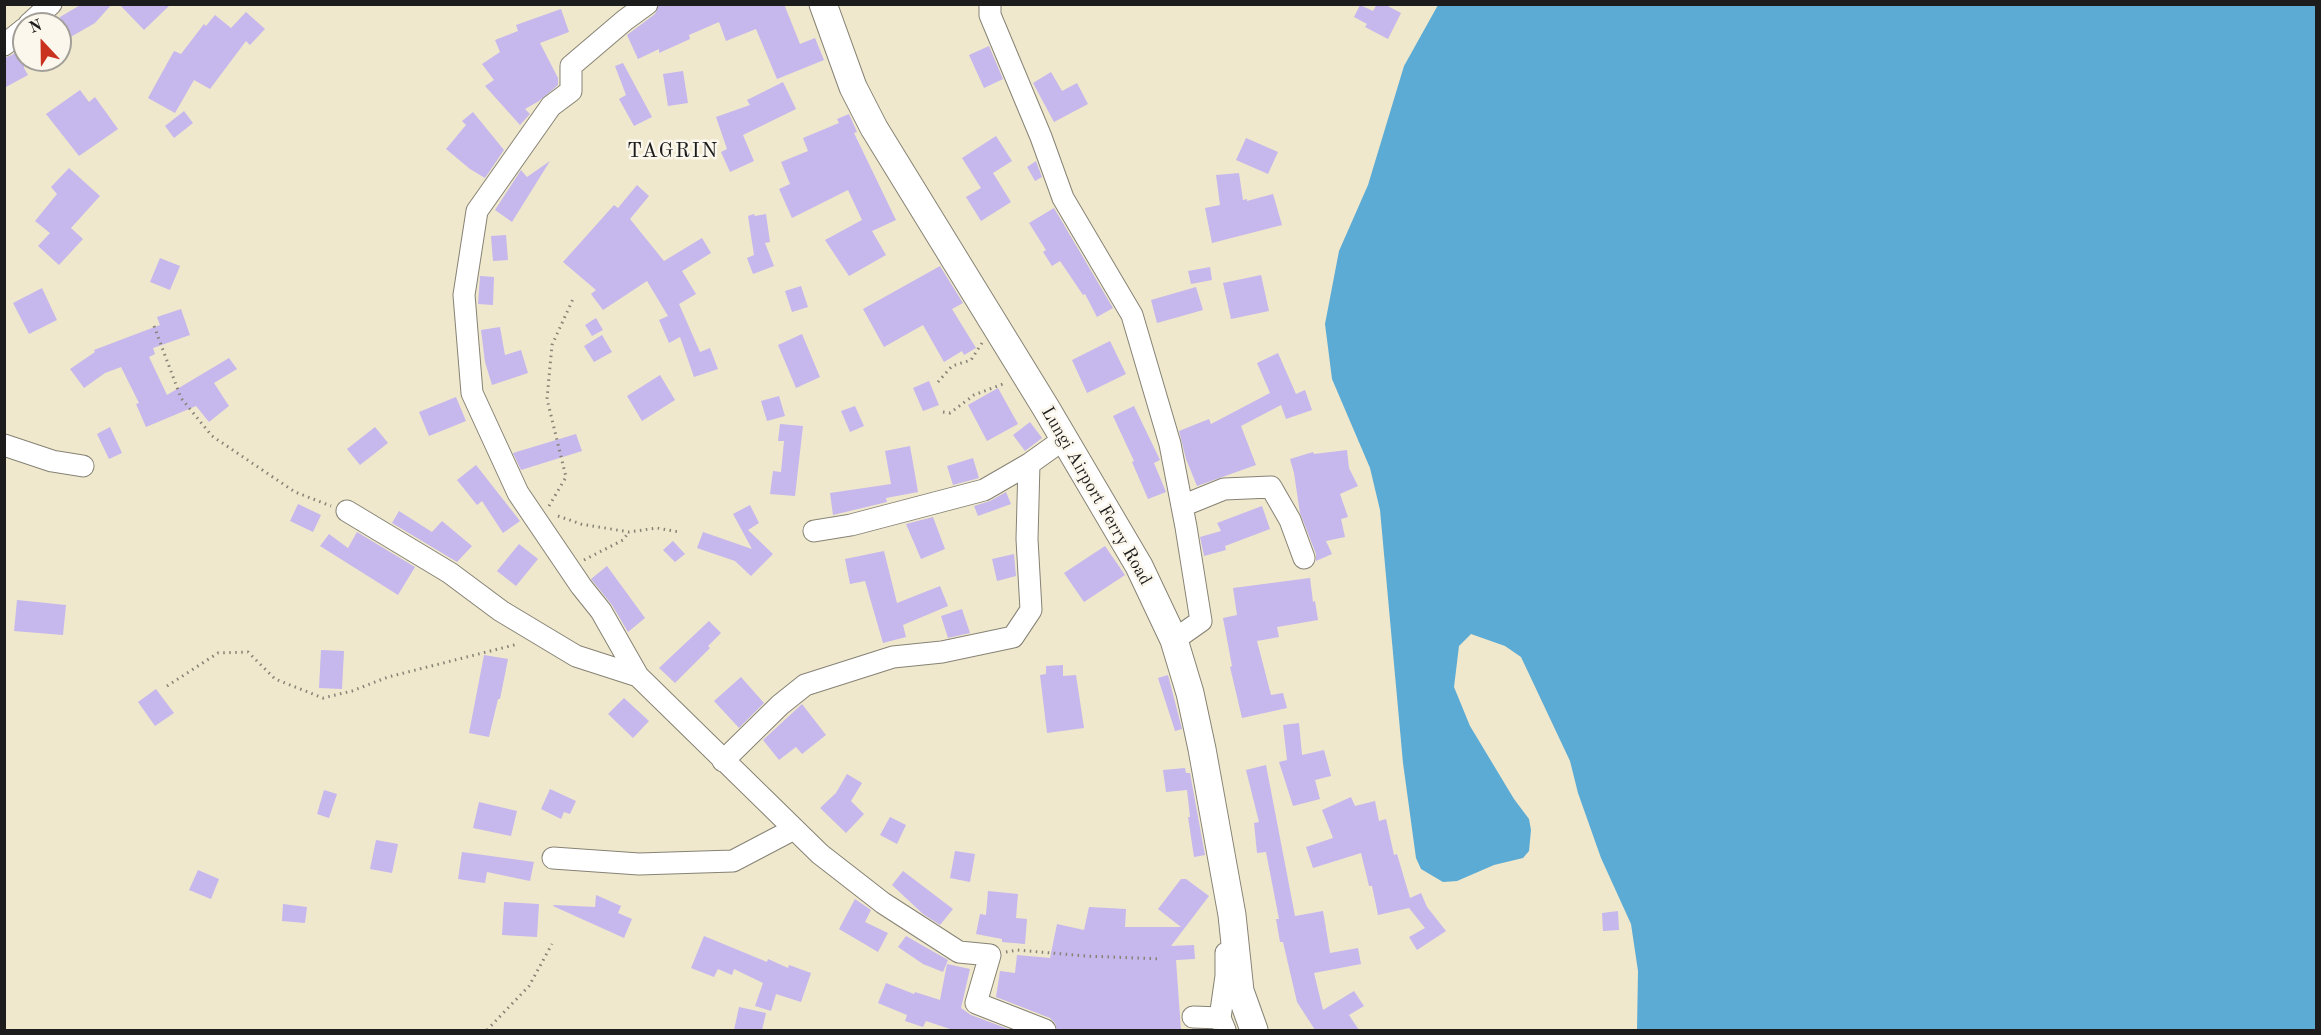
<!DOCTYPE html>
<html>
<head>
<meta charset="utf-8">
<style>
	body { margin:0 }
	#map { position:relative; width:2321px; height:1035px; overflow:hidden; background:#efe8cd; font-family:"Old Standard TT",serif }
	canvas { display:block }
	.frame { position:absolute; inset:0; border:6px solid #1c1c1c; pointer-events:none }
	.north { position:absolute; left:12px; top:12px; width:60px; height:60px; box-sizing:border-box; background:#fbf7ec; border:2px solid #a29f99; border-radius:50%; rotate:338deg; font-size:16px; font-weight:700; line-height:24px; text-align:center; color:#1c1c1c }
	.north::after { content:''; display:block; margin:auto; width:21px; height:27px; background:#c8321e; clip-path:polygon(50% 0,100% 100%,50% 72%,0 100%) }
</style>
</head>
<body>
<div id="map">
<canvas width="2321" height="1035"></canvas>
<div class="frame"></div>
<div class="north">N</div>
</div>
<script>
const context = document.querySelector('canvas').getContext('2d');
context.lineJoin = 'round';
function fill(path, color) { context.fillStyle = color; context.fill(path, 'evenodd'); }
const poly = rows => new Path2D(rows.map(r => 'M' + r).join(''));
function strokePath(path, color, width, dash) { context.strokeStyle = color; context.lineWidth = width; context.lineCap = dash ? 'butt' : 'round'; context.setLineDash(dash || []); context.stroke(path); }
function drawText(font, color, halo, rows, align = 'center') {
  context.font = font + ' "Old Standard TT",serif'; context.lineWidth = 5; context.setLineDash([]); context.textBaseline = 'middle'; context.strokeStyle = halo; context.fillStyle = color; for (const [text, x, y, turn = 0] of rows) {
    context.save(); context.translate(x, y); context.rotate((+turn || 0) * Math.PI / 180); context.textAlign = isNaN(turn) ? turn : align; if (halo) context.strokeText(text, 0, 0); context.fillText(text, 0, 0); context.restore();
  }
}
fill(poly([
	[1438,5,2316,5,2316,1030,1637,1030,1638,971,1631,924,1601,858,1578,793,1570,761,1521,657,1505,646,1471,634,1459,646,1454,687,1470,726,1514,799,1529,819,1531,830,1529,851,1523,858,1494,865,1457,881,1443,882,1421,869,1416,858,1403,763,1380,510,1370,468,1332,379,1325,324,1339,251,1368,185,1404,66]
]), '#5babd5');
fill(poly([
	[82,4,112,4,95,23,60,43,60,17],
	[119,4,171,4,144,30],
	[659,4,784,4,800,44,815,38,824,60,777,79,756,29,726,41,719,22,689,35,690,39,659,53,659,49,638,59,627,35,655,14],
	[1377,4,1384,4,1401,13,1388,39,1365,27,1367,24,1354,17,1360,5,1373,11],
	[561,9,569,32,540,43,558,78,558,85,539,101,525,109,530,114,520,125,485,86,494,80,482,64,500,52,495,40,518,31,516,25],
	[246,12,265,29,250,45,246,41,210,89,194,80,175,113,148,98,174,51,181,54,204,24,206,26,215,15,231,28],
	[24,45,24,68,28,75,4,88,4,58,12,55],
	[989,46,1003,79,984,88,969,55],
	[623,63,652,117,634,126,619,99,626,95,615,66],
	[683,71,688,103,668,106,663,74],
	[1051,72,1062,91,1077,83,1088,104,1054,122,1033,83],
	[783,82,796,109,743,135,754,161,730,172,721,152,727,149,716,117,750,105,747,100],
	[80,90,89,102,95,97,118,129,79,156,46,114],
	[184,111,193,123,174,138,165,126],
	[473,112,504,150,485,178,470,169,446,149,466,125,462,121],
	[849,114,857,132,854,133,896,220,872,231,886,255,849,276,825,240,862,220,848,190,792,218,779,189,790,184,781,162,808,151,803,138,839,123,837,119],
	[996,136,1012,161,993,173,1011,202,981,221,966,197,981,188,962,158],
	[1246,138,1278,152,1268,174,1236,160],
	[550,161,512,222,495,210,521,170,527,177],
	[1036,161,1042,177,1035,181,1027,167],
	[69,168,100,196,71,228,83,239,59,265,38,246,50,233,35,221,57,194,51,187],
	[1239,173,1243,200,1247,199,1247,201,1273,194,1282,225,1212,243,1205,208,1220,205,1216,175],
	[637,185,649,196,630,219,664,261,702,238,711,253,682,271,696,294,679,304,700,352,710,348,718,369,694,377,680,337,669,343,659,320,668,316,647,281,603,310,591,294,596,290,563,262,614,205,618,208],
	[1054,208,1113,308,1097,317,1085,294,1083,295,1060,261,1052,266,1043,252,1046,250,1029,223],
	[754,214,755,216,766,214,770,242,765,243,774,266,753,274,747,258,754,255,748,216],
	[506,235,508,260,493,261,491,236],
	[160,258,180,266,170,290,150,282],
	[940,266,963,303,952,309,976,348,964,355,962,351,944,362,923,325,884,347,863,309],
	[1210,267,1212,280,1191,284,1188,271],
	[1261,275,1269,311,1231,319,1223,283],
	[480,276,494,277,493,305,478,304],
	[801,286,808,307,792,312,785,291],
	[1196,287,1203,310,1157,323,1151,300],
	[42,288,57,320,29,334,13,303],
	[181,309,190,335,153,348,155,354,149,357,167,395,229,358,237,369,214,383,229,406,209,422,196,406,146,427,136,404,139,403,121,367,105,373,84,388,70,369,95,352,94,350,160,325,157,317],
	[596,318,603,330,592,336,585,325],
	[500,327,505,355,521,350,528,373,492,385,485,362,481,330],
	[802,334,820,377,796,388,778,345],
	[602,335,612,352,594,362,584,346],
	[1110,341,1126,374,1087,393,1072,360],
	[1278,353,1296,394,1305,390,1312,410,1286,419,1281,405,1241,426,1256,465,1197,486,1186,459,1179,431,1209,419,1211,424,1270,393,1257,363],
	[660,375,675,400,642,421,627,396],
	[929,381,939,405,923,411,913,388],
	[998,388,1018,424,987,441,968,405],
	[779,396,785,416,767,421,761,401],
	[456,397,466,421,429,436,419,412],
	[855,406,864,426,850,432,841,411],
	[1134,406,1160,460,1154,463,1166,492,1148,499,1132,462,1134,461,1113,416],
	[1030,422,1042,438,1025,451,1013,435],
	[780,424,803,426,795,496,770,494,773,471,781,472,784,441,778,441],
	[110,427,122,453,109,459,97,434],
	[375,427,388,443,360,465,347,449],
	[576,434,582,451,521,470,513,453],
	[910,446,918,492,886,498,887,502,833,515,830,493,891,484,885,451],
	[1347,450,1349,468,1358,486,1340,494,1348,517,1341,519,1345,537,1326,541,1332,554,1316,561,1316,554,1300,513,1294,473,1290,459,1313,452,1314,454],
	[973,458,979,478,953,485,947,466],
	[476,465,520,521,503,533,482,501,477,505,457,480],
	[1006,492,1011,504,978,516,974,506,990,501],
	[298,504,321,515,313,532,290,521],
	[750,505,759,523,748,530,773,554,751,576,735,561,697,548,703,532,752,549,733,514],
	[1262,506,1270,529,1225,546,1226,550,1204,556,1200,537,1221,531,1217,523],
	[399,511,432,532,442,521,472,546,457,562,392,523],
	[933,517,945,549,921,559,906,524],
	[357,532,415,567,398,595,320,546,329,534,348,548],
	[673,541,685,554,675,562,663,550],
	[519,544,538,559,516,586,497,571],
	[1105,546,1125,575,1084,602,1064,573],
	[884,551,897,603,940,586,948,606,903,625,906,637,883,643,865,581,850,584,845,559],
	[1014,554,1016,576,997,581,992,559],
	[607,566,645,618,628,632,612,605,591,579],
	[1310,578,1313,602,1315,601,1318,620,1277,627,1279,637,1257,641,1271,695,1283,693,1287,708,1242,718,1230,667,1232,666,1223,618,1237,615,1233,588],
	[17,600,66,605,63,635,14,631],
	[962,609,970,633,948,638,941,616],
	[709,621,721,633,708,646,710,648,675,683,659,668],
	[321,650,344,651,342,689,319,688],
	[484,655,508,659,500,699,498,699,489,737,469,733],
	[1063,665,1063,676,1076,675,1084,728,1047,733,1040,675,1046,674,1046,666],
	[1168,675,1182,729,1175,731,1158,678],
	[741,677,764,703,739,728,714,701],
	[156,689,174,713,155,726,138,702],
	[624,698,649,721,633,738,608,714],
	[802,704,826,735,802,754,796,747,779,760,763,740],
	[1299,723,1302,755,1324,750,1331,776,1315,780,1320,799,1293,806,1279,762,1287,760,1283,725],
	[1266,765,1295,916,1323,911,1330,953,1358,948,1361,964,1314,973,1323,1010,1354,991,1364,1006,1349,1015,1359,1030,1315,1030,1297,1002,1283,942,1280,942,1276,919,1279,919,1266,852,1257,853,1254,823,1259,822,1246,770],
	[1185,768,1186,773,1190,773,1205,855,1194,857,1188,817,1190,817,1187,790,1166,792,1163,770],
	[847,774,862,783,851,801,864,814,846,833,820,808,836,793],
	[550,789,576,801,570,814,564,812,561,819,541,809],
	[324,790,337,794,329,818,317,814],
	[1351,797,1355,806,1375,801,1379,821,1386,819,1394,855,1397,854,1410,898,1421,893,1427,907,1446,931,1417,950,1409,937,1425,928,1409,908,1378,915,1372,886,1369,886,1361,853,1313,868,1306,847,1333,838,1322,810],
	[479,802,517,811,511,836,473,828],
	[890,817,906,825,897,844,880,835],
	[376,840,398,844,392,873,370,869],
	[955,851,975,854,970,882,950,878],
	[462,852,534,862,530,881,487,872,485,883,458,879],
	[198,870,219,879,211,899,189,890],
	[903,871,953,909,940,925,923,914,892,885],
	[1181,879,1186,879,1209,896,1171,946,1194,945,1195,959,1176,960,1181,1030,1057,1030,1055,1023,1050,1018,996,997,1000,971,1015,973,1017,955,1050,958,1057,924,1084,930,1089,907,1126,909,1125,927,1181,927,1158,909],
	[988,891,1018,894,1016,918,1027,919,1025,944,1002,942,1002,939,976,934,980,914,986,915],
	[596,895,621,906,618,913,632,919,624,938,553,906,554,905,595,907],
	[855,899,871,910,865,922,888,933,878,952,839,929],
	[504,902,539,904,537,937,502,935],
	[283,904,307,907,305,923,282,921],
	[1618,911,1619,930,1603,931,1602,913],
	[704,936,767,962,768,959,788,968,789,965,811,973,801,1002,776,994,771,1011,755,1006,763,983,734,969,732,975,718,969,714,977,691,968],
	[906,936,948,960,943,972,923,964,898,947],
	[947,964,970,969,961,1008,971,1015,1011,1030,953,1030,926,1021,923,1027,905,1021,907,1015,878,1003,886,983,914,994,915,992,940,1000],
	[739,1007,766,1013,762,1030,734,1030]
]), '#c6b7ed');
const minor = poly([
	[990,4,990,15,1041,137,1063,198,1132,315,1170,444,1186,527,1201,621,1174,640],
	[29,24,51,4],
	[4,45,24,29],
	[4,445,52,461,83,466],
	[1182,506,1224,489,1271,487,1290,520,1304,558],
	[347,511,450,573,501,611,576,656,638,676,820,854,883,903,959,952,990,955,976,1003,1045,1030],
	[814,531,851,525,984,490,1029,464],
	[638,676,601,611,581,586,518,493,472,393,464,295,477,211,551,106,571,91,571,66,625,20,647,4],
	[723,761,780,705,805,685,893,657,942,652,1013,637,1031,610,1027,539,1029,464,1064,439],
	[553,858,639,864,733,861,794,829],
	[1193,1017,1220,1018],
	[1225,1030,1220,1018,1226,976,1226,953]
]);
const major = poly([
	[823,4,853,87,874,128,1046,408,1139,566,1174,640,1190,693,1202,749,1232,915,1240,991,1254,1030]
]);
strokePath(minor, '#868274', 23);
strokePath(major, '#868274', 29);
strokePath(poly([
	[154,326,181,398,212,436,295,492,331,506],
	[938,382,952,366,971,360,982,343],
	[943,412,950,413,974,395,1003,384,1006,385],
	[549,506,566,477,547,399,552,345,573,299],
	[558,516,581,524,629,532,657,528,679,532],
	[584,560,623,540,629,532],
	[4,597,5,596],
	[167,686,218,653,248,652,275,679,323,698,352,691,388,677,518,644],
	[1006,952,1017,950,1086,956,1161,959],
	[487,1030,529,986,552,944]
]), '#868274', 3, [1.5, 4.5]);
strokePath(minor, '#fff', 21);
strokePath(major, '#fff', 27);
drawText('18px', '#1c1c1c', '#fbf7ec', [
	["Lungi Airport Ferry Road",1096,496,60]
]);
context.letterSpacing = '1.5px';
drawText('21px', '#1c1c1c', '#fbf7ec', [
	["TAGRIN",673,151]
]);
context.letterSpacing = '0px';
</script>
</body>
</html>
